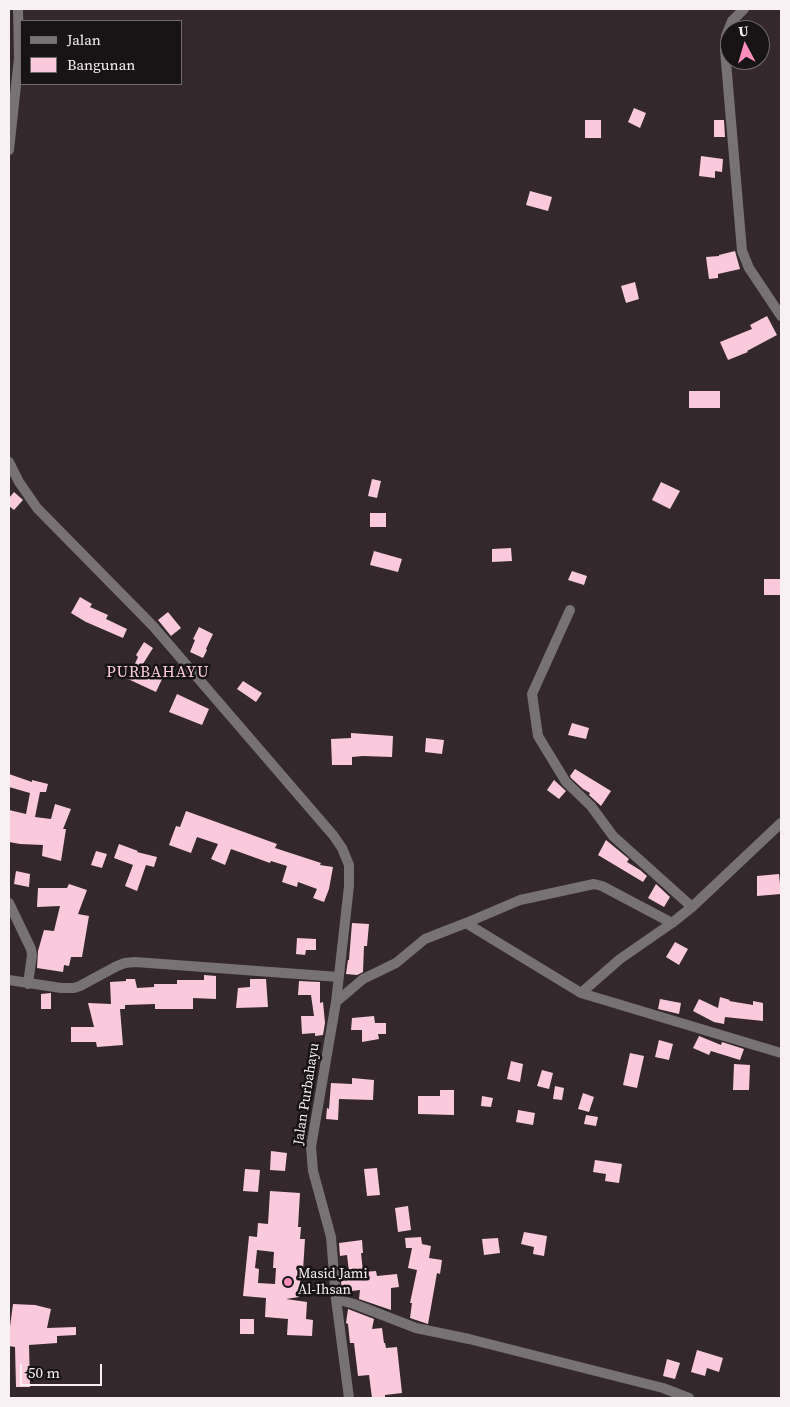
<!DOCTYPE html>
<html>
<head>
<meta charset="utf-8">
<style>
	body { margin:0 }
	#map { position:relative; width:790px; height:1407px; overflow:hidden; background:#34282d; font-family:"Source Serif 4",serif }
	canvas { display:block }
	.frame { position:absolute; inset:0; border:10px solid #f8f0f3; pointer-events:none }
	.legend { position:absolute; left:20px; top:20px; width:162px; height:65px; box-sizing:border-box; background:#181315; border:1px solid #726b6e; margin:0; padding:6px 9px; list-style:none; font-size:15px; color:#f8f0f3 }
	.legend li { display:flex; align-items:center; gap:10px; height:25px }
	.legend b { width:25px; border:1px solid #726b6e }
	.north { position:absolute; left:720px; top:20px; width:50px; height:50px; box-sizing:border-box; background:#181315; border:1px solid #726b6e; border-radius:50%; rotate:354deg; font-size:14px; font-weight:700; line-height:20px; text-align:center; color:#f8f0f3 }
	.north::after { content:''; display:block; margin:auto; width:18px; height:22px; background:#fd8ebe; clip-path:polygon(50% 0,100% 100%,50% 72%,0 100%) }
	.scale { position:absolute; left:20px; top:1364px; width:82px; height:22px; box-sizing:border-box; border:2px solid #f8f0f3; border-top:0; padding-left:6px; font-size:15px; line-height:18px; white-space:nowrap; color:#f8f0f3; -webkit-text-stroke:4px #181315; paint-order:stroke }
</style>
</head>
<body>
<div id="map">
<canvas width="790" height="1407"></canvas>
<div class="frame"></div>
<ul class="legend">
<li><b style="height:6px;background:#787274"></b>Jalan</li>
<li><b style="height:14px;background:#facadc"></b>Bangunan</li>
</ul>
<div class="north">U</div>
<div class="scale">50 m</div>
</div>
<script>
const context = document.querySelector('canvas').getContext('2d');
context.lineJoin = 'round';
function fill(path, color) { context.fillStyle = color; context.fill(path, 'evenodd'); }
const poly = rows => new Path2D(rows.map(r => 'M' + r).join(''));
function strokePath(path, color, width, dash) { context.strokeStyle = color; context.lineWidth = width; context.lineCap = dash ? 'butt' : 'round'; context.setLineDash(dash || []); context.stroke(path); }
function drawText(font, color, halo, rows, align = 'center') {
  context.font = font + ' "Source Serif 4",serif'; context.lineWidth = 5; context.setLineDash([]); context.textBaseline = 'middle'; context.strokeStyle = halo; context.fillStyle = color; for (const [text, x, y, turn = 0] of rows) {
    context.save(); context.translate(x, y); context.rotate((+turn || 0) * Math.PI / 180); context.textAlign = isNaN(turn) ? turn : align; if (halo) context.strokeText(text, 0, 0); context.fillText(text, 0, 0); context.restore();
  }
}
fill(poly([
	[634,108,646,113,640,128,628,122],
	[585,120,601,120,601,138,585,138],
	[714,120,724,120,725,137,714,137],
	[701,156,723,159,722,172,715,171,715,178,699,176],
	[530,191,552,197,548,211,526,205],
	[735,251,740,269,718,274,718,278,709,279,706,257,719,256,719,255],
	[635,282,639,299,626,303,621,286],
	[767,316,777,335,747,351,748,352,728,360,720,342,752,329,750,325],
	[689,391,720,391,720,408,689,408],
	[372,479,381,481,377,498,368,496],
	[661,482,680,491,670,509,652,500],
	[14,492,23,500,14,510,9,506,9,498],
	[370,513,386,513,386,527,370,527],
	[511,548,512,561,492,562,492,549],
	[374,551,402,559,398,572,370,565],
	[572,571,587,576,584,585,568,580],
	[764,579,780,579,780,595,764,595],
	[80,597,92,604,90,607,108,615,106,619,127,629,123,638,86,622,71,613],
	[168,612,181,628,171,636,158,620],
	[199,627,213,634,206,649,207,650,203,658,190,652,195,640,193,639],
	[144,642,153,648,141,667,163,677,156,692,128,679,138,657,136,655],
	[243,681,262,693,256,702,237,689],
	[177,694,209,709,202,725,169,712],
	[572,723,589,728,586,739,568,735],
	[351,733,393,736,392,757,363,756,352,757,352,765,332,765,331,739,351,738],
	[426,738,444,740,442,754,425,752],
	[575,769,611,791,601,806,589,795,590,793,583,789,571,778,570,776],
	[9,774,32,782,32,780,48,784,46,792,40,792,35,817,51,819,55,804,71,809,63,829,66,829,61,861,42,856,43,845,20,844,9,842,9,810,26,814,30,793,9,787],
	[554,780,566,791,559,799,547,790],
	[186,811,277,844,275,848,321,863,320,865,333,867,329,889,324,902,313,898,317,889,298,882,297,887,282,882,287,866,271,861,270,863,231,849,225,865,211,859,218,844,197,837,191,853,169,845,176,826,180,827],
	[606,840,629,859,627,862,640,870,647,876,643,882,598,855],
	[119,844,138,851,137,852,157,857,154,867,146,865,137,891,125,886,133,865,114,858],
	[96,851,107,854,102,868,91,865],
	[16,871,30,874,29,887,14,884],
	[779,874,781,894,757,896,757,876],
	[69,884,87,890,78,914,89,916,82,957,71,957,69,966,64,965,63,972,37,968,38,951,44,930,54,931,60,906,37,907,38,888,67,888],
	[656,884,670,897,664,907,648,898],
	[352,923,369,924,367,946,364,946,363,972,357,975,346,974,348,960,349,960],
	[297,938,316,939,316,950,306,950,305,955,296,954],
	[675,942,688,949,679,965,666,957],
	[204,975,216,976,216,999,193,998,193,1009,155,1009,155,1004,125,1005,125,1009,120,1009,123,1045,97,1047,96,1042,71,1042,71,1027,94,1027,88,1003,111,1004,110,982,126,981,126,979,135,979,137,988,154,987,154,984,177,984,177,980,204,980],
	[250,979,266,979,268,1007,236,1008,238,988,250,987],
	[299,981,320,982,320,1003,323,1002,325,1023,323,1035,315,1036,315,1033,302,1034,301,1016,314,1016,311,995,298,995],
	[51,993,51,1009,41,1009,41,994],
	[720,997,730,1000,729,1001,753,1005,753,1001,763,1003,763,1021,725,1017,724,1024,714,1022,693,1011,699,999,718,1008],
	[660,999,681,1003,679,1014,658,1009],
	[374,1016,375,1023,386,1023,386,1034,378,1034,379,1039,362,1042,362,1030,351,1030,352,1018],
	[699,1036,721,1045,722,1042,744,1049,740,1060,711,1051,709,1055,693,1048],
	[659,1040,673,1044,669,1060,655,1057],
	[630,1053,644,1056,637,1088,623,1085],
	[511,1061,523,1064,520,1082,507,1079],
	[734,1064,750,1065,749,1090,733,1090],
	[542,1070,553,1073,549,1089,537,1086],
	[352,1078,374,1080,373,1100,339,1099,338,1120,326,1119,327,1108,329,1109,331,1083,352,1084],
	[555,1086,564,1088,562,1100,553,1099],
	[440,1090,454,1090,454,1115,418,1114,418,1096,440,1096],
	[583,1093,594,1097,589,1112,578,1109],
	[482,1096,493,1098,491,1107,481,1106],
	[518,1110,535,1113,533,1125,516,1122],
	[586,1115,598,1117,596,1126,584,1124],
	[271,1151,287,1153,285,1171,270,1170],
	[595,1160,622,1164,619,1183,605,1181,606,1174,593,1172],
	[377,1168,380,1195,367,1196,364,1169],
	[245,1169,260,1170,258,1192,243,1191],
	[270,1191,300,1193,298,1227,301,1227,300,1239,305,1239,303,1270,301,1270,299,1297,286,1299,307,1302,306,1319,313,1320,312,1336,287,1335,288,1319,265,1317,266,1298,243,1296,249,1236,257,1237,258,1223,268,1224],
	[257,1250,274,1252,273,1268,276,1268,275,1284,258,1283,259,1269,255,1268],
	[408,1206,411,1230,398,1232,395,1208],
	[524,1232,547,1236,544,1256,533,1254,534,1247,521,1244],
	[421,1237,422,1244,431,1246,429,1258,442,1260,440,1274,437,1273,428,1324,410,1318,412,1303,410,1303,417,1270,408,1268,412,1248,406,1248,405,1238],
	[498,1238,500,1253,484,1255,482,1239],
	[362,1240,363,1253,361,1253,363,1272,376,1271,377,1276,397,1274,399,1287,391,1288,391,1310,359,1299,360,1290,342,1292,341,1281,350,1280,347,1255,340,1256,339,1243],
	[13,1304,35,1305,51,1309,47,1328,76,1327,76,1335,57,1336,57,1343,29,1345,30,1387,16,1387,15,1347,9,1346,9,1334],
	[348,1309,374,1319,372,1329,382,1328,384,1343,385,1343,386,1348,397,1347,402,1393,385,1395,385,1398,372,1398,369,1375,358,1376,354,1343,350,1343,348,1324,346,1323],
	[240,1319,254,1319,254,1334,240,1334],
	[697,1350,723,1358,719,1372,707,1368,705,1376,691,1372],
	[667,1359,680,1363,675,1379,663,1376]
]), '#facadc');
strokePath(poly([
	[744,9,732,21,726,36,725,50,742,251,749,268,781,316],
	[9,150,19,58,18,9],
	[9,462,19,482,37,508,153,626,333,835,342,848,349,865,349,886,336,1002,311,1147,313,1171,331,1237,336,1299,349,1398],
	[570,610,532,694,538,736,566,782,591,806,613,836,692,907],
	[9,903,31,949,32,955,28,984],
	[466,923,520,900,594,884,602,886,672,923],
	[9,980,61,988,74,988,80,986,117,966,125,963,135,962,339,977],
	[581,993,781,1053],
	[336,1002,363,979,396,963,425,939,466,923,581,993,620,959,672,923,692,907,781,823],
	[336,1299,354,1304,416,1328,469,1339,663,1388,689,1398]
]), '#787274', 10);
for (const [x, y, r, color] of [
	[288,1282,5,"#fd8ebe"]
]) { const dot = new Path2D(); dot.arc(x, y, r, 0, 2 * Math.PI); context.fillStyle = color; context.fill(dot); strokePath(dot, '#181315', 2); }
drawText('14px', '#f8f0f3', '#181315', [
	["Jalan Purbahayu",307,1094,-81]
]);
drawText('14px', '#f8f0f3', '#181315', [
	["Masid Jami",298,1274],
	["Al-Ihsan",298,1290]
], 'left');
context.letterSpacing = '1px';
drawText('16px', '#fccbdd', '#181315', [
	["PURBAHAYU",158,673]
]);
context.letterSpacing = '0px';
</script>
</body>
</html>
